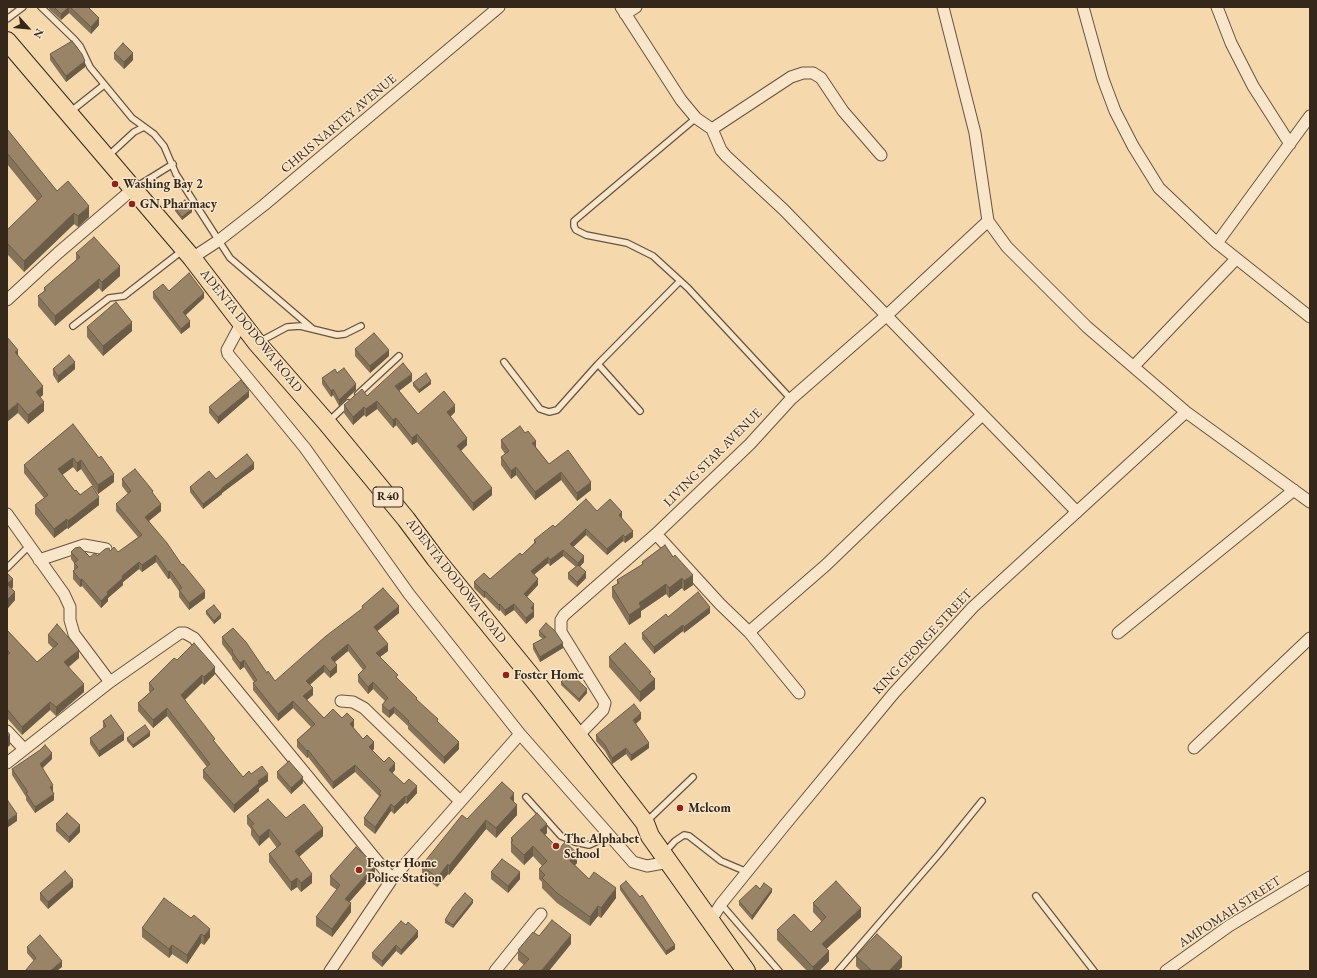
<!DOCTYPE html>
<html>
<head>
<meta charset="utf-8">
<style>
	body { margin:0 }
	#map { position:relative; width:1317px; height:978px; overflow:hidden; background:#f6d8ad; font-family:"EB Garamond",serif }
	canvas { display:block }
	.frame { position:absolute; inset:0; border:8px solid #35281b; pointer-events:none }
	.north { position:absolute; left:8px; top:8px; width:40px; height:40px; -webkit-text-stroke:3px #f9e6ca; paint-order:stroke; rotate:117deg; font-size:11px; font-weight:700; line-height:16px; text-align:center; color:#35281b }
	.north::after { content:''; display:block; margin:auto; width:14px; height:18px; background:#35281b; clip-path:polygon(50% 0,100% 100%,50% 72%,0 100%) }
</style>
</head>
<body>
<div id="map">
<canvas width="1317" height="978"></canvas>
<div class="frame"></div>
<div class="north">N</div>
</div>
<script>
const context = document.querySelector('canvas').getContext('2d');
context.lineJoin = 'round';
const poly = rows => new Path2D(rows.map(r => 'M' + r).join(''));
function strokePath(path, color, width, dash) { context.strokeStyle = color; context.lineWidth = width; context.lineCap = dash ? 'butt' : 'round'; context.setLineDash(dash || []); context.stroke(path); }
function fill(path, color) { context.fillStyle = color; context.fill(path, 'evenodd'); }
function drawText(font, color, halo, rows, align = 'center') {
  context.font = font + ' "EB Garamond",serif'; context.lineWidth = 3; context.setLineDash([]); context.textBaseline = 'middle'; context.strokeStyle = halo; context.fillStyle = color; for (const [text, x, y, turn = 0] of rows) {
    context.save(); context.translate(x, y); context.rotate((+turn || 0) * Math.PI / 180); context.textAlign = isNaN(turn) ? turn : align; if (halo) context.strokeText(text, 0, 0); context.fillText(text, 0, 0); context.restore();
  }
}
const lane = poly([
	[41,7,74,39,80,46,90,67,132,118,154,134,164,146,176,174,230,258,313,329],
	[7,19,23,7],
	[70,112,104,85],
	[696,118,574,221,574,226,576,230,586,235,627,243,653,256,688,288,791,399],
	[107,157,134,132,144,127],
	[136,187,173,164],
	[73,326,109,298,124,296,183,250],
	[259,342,287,327,300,326,337,335,345,334,361,326],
	[504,362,540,409,549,412,557,410,598,364,680,281],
	[598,364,640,411],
	[358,394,399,356],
	[328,422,348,403],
	[7,568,29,546],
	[526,797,561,836,575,842,589,845,609,836],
	[647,821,693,777],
	[665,852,675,841,684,835,689,836,721,861,747,872],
	[1036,896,1094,971],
	[721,904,779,971],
	[838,971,939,854,982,801]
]);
const street = poly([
	[621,7,681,100,696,118,712,129,721,150,726,156,784,210,1077,512],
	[943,7,975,133,988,221,1007,247,1087,327,1186,412,1310,502],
	[1083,7,1103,79,1115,111,1133,146,1159,188,1217,243,1310,317],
	[1217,7,1231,43,1253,86,1290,144],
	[625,14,636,7],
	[712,129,791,77,803,73,813,73,821,78,843,111,881,155],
	[1217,243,1310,116],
	[192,258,218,241,264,205,499,7],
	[7,300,58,253,134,188],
	[242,322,227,350,228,354,305,448,409,594,520,734,392,879,330,971],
	[1134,366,1236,259],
	[7,514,64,594,70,607,70,620,74,634,110,682],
	[656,534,720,604,749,632,799,693],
	[39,560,84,545,106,549],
	[749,632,826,565,982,415],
	[1118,633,1294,490],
	[341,701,353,702,364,708,460,801],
	[7,731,24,749],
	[520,734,633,862,647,866,669,862],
	[578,736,603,710,605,703,561,632,561,620,564,615,656,534,750,444,791,399,886,316,988,221],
	[1194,748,1310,638],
	[7,763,110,682,180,633,185,633,194,638,392,879],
	[711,920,721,904,784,826,894,693,973,607,1186,412],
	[495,971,541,914],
	[1166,971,1229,926,1310,877]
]);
const primary = poly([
	[7,41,192,258,257,343,327,423,406,519,435,558,539,686,645,823,650,836,746,971]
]);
strokePath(lane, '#655440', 8);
strokePath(street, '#655440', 13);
strokePath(primary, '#35281b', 20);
strokePath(lane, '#f9e6ca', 5.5);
strokePath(street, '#f9e6ca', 11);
strokePath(primary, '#f6d8ad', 18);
fill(poly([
	[49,7,88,7,99,25,91,34,69,13,61,20,49,9],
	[114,53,133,60,124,69,114,59],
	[50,54,85,67,66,82,50,60],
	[7,129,57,191,89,217,78,227,74,224,24,272,7,254,7,230,37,201,7,164],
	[175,208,192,212,182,220,175,211],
	[76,253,120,276,102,292,99,288,55,326,38,306,38,296,44,291,44,288,76,260],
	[169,291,204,298,186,315,190,327,181,334,153,298,153,292],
	[87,327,132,331,103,356,87,337],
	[355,349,389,356,370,373,355,356],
	[18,355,43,395,40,397,44,411,28,424,18,413],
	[53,369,75,369,58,383,53,375],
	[337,373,356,390,339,406,333,395,331,397,322,384,322,378],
	[412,381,399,391,418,414,455,412,450,417,467,445,461,451,492,495,473,511,417,442,412,445,396,425,393,428,377,409,366,417,364,415,353,425,344,413,344,405,367,396],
	[413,383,431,384,419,393,413,386],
	[249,397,218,424,209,413,209,407],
	[73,424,114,482,98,494,81,469,77,472,73,467,62,475,75,491,99,505,68,529,67,528,54,538,35,514,35,505,44,498,24,473,24,465],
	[501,440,536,447,549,464,591,490,577,501,561,480,535,500,516,475,511,479,501,465,501,457,505,454,501,448],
	[254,469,222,493,222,494,203,509,190,492,190,487],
	[122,479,153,494,161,511,149,521,205,598,189,610,179,597,179,591,170,578,168,579,156,562,142,572,139,569,123,582,123,585,108,598,108,601,101,608,82,586,80,587,73,579,73,571,74,570,74,563,71,559,71,552,90,557,97,556,110,551,118,552,138,537,116,511,116,504,128,494,122,486],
	[597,511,622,518,633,537,625,543,623,541,607,555,586,535,573,547,584,562,580,566,586,578,577,587,568,579,568,573,576,567,563,556,550,566,548,563,534,575,538,585,527,597,534,610,533,611,534,617,526,624,514,610,505,616,500,610,499,611,485,597,484,598,474,588,474,582,490,579,522,555,534,543,534,540,555,527],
	[665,545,693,585,684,591,682,588,669,598,666,594,641,611,641,617,629,625,612,597,612,587,617,584,617,580,642,565,642,562],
	[7,573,13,587,12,589,15,600,8,608,7,607],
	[362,606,399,613,377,631,388,651,380,657,398,679,438,722,459,749,444,764,408,729,408,726,394,713,389,718,382,712,382,705,385,701,373,689,368,694,358,682,358,675,363,670,348,651,335,662,337,672,330,678,324,672,310,685,313,695,307,700,324,718,342,718,354,727,353,727,363,739,374,749,372,750,384,762,395,770,392,773,404,784,417,793,407,804,405,803,394,814,391,811,375,834,364,825,364,818,379,796,355,772,333,789,308,757,307,758,297,747,297,740,311,727,293,708,278,721,253,690,253,683,254,682,244,667,240,670,232,659,232,657,222,644,222,637,267,673,275,681,362,609],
	[206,611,221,618,214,624,206,614],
	[710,613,684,633,683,631,654,654,642,639,642,633,668,617],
	[7,630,37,662,53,648,48,643,48,635,79,658,69,667,84,692,56,716,50,710,22,735,7,718],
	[539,631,563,648,540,662,533,649,533,644,543,639,539,636],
	[609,657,651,674,655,689,640,702,609,667],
	[177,660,215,674,204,685,202,683,185,700,215,742,243,777,251,774,268,781,259,788,259,791,234,813,203,778,203,770,207,767,167,716,153,728,138,711,138,703,150,692,149,691,149,683],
	[561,682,587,693,579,702,561,685],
	[641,719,636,724,649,748,631,761,626,754,612,764,605,751,596,741,596,735],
	[103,721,124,740,99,757,90,744,90,738,104,728,103,727],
	[150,736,133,748,127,741,127,738],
	[52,759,43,768,53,791,54,800,35,813,26,800,26,797,12,775,12,769],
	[277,772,303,783,291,794,277,778],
	[514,802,517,815,496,838,486,829,449,875,448,874,437,887,422,875,422,865,467,819],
	[247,816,286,818,323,836,299,857,312,883,301,892,297,887,291,891,269,862,269,854,277,848,269,837,259,846,251,835,251,829,247,824],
	[56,824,80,832,69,843,56,831],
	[547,833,545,835,559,849,577,863,575,865,589,879,616,898,601,918,598,916,590,926,557,903,542,888,542,882,539,879,539,869,542,866,533,856,524,865,511,852,511,838],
	[491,872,520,879,508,893,491,879],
	[375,873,349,902,351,912,332,937,316,926,316,917,337,890,330,885,330,876],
	[620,886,640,897,675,949,666,955,620,890],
	[73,887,48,909,40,900,40,893],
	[760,889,772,892,752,920,739,905,739,901],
	[473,903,453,928,445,923,445,920],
	[813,903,861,917,826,949,829,961,819,971,807,971,777,940,777,930,811,932,822,922,813,912],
	[191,918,210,937,204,945,201,943,187,964,172,954,169,958,142,937,142,928],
	[539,936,571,944,524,965,518,960,518,950],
	[418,937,401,955,396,951,382,967,372,958,372,953],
	[27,947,62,967,34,961,27,953],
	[856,956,902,967,898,971,861,971,856,966]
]), '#847259');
fill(poly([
	[69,7,69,13,61,20,61,14],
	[99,18,99,25,91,34,91,27],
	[133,53,133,60,124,69,124,62],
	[85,61,85,67,66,82,66,76],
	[89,206,89,217,78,227,78,216],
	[192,209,192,212,182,220,182,217],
	[74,213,74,224,24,272,24,261],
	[120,266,120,276,102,292,102,282],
	[8,275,8,284,7,285,7,276],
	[99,279,99,288,55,326,55,316],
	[204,293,204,298,183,317,183,312],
	[190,321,190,327,181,334,181,329],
	[132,322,132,331,103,356,103,346],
	[18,350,18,359,15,352],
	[389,350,389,356,370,373,370,366],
	[75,362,75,369,58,383,58,376],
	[412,374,412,381,395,394,395,386],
	[431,381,431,384,419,393,419,390],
	[356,384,356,390,339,406,339,400],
	[43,386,43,395,36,401,36,392],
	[333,389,333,395,331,397,331,391],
	[249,391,249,397,218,424,218,417],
	[377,401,377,409,366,417,366,409],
	[44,402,44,411,28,424,28,415],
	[18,403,18,413,7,422,7,412],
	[455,405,455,412,447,420,447,412],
	[364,407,364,415,353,425,353,417],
	[396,418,396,425,393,428,393,420],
	[417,434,417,442,412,445,412,438],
	[467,438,467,445,457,454,457,446],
	[536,441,536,449,532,443],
	[73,458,73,467,58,478,58,469],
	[81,460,81,469,77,472,77,463],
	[254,463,254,469,222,493,222,494,203,509,203,504,222,488],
	[516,467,516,475,511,479,511,471],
	[561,472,561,480,535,500,535,492],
	[114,474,114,482,98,494,98,485],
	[591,482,591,490,577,501,577,493],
	[492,488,492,495,473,511,473,503],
	[99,497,99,505,68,529,68,521],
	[161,504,161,511,145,524,145,517],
	[622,512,622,518,619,521,619,515],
	[67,519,67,528,54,538,54,529],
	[586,529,586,535,570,550,570,544],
	[633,531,633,537,625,543,625,537],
	[623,535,623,541,607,555,607,549],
	[563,550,563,556,550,566,550,560],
	[156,555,156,562,142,572,142,565],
	[584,556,584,562,578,569,578,563],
	[548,557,548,563,531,577,531,571],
	[139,562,139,569,123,582,123,585,108,598,108,601,101,608,101,601,107,592,122,576],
	[170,571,170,578,168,579,168,572],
	[586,572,586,578,577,587,577,582],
	[693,575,693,585,684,591,684,581],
	[682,578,682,588,669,598,669,588],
	[13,579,13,587,7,593,7,584],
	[82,579,82,586,80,587,80,580],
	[538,579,538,585,524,600,524,594],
	[666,584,666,594,641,611,641,617,629,625,629,615,639,603],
	[205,591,205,598,189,610,189,603],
	[485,591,485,597,484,598,484,592],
	[15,592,15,600,8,608,8,599],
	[500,604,500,610,499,611,499,605],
	[514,604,514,610,505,616,505,610],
	[534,604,534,610,531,614,534,611,534,617,526,624,526,618,531,608],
	[399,606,399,613,374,634,374,627],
	[710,607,710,613,684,633,684,627],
	[221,614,221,618,214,624,214,621],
	[683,625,683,631,654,654,654,647],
	[563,643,563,648,540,662,540,657],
	[348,644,348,651,331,665,331,658],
	[388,644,388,651,376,660,376,653],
	[79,650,79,658,64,670,64,662],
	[244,660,244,667,240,670,240,663],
	[324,665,324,672,306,688,306,681],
	[337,665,337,672,330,678,330,672],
	[215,667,215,674,204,685,204,677],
	[202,675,202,683,181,703,181,695],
	[655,679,655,689,640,702,640,692],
	[373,682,373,689,368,694,368,687],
	[84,684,84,692,56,716,56,707],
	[313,688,313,695,303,703,303,696],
	[587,689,587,693,579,702,579,699],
	[293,701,293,708,278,721,278,714],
	[50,702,50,710,22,735,22,727],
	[394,707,394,713,389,718,389,711],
	[167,708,167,716,153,728,153,720],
	[641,713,641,719,633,726,633,720],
	[354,720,354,727,350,730,350,724],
	[150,732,150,736,133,748,133,745],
	[124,733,124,740,99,757,99,751],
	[10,735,10,745,7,748,7,738],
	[374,742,374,749,369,754,369,747],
	[459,742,459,749,444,764,444,757],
	[649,743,649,748,631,761,631,755],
	[626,748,626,754,612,764,612,758],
	[308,750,308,757,307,758,307,751],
	[52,753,52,759,40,770,40,764],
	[395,763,395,770,389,777,389,770],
	[355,765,355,772,333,789,333,782],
	[268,774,268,781,259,788,259,791,234,813,234,805,258,781],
	[303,777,303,783,291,794,291,788],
	[53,785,53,791,50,793,50,787],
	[417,786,417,793,407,804,407,797],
	[514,793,514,803,510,798],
	[54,794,54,800,35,813,35,807],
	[405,796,405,803,394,814,394,807],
	[391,804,391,811,375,834,375,827],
	[517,805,517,815,496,838,496,828],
	[17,814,17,821,7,828,7,821],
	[486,820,486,829,449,875,449,866],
	[547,824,547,833,540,839,540,830],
	[80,825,80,832,69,843,69,837],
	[323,828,323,836,295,860,295,851],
	[269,829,269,837,259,846,259,837],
	[533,846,533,856,524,865,524,855],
	[577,853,577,863,570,870,570,861],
	[448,864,448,874,437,887,437,878],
	[375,865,375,873,345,907,345,899],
	[520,872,520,879,508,893,508,886],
	[312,874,312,883,301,892,301,883],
	[297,878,297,887,291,891,291,882],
	[73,880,73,887,48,909,48,902],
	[616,888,616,898,601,918,601,908],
	[772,889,772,892,752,920,752,916],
	[473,900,473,903,453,928,453,925],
	[351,903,351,912,332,937,332,929],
	[598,906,598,916,590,926,590,917],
	[861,908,861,917,822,953,822,944],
	[210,929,210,937,204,945,204,936],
	[418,931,418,937,401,955,401,950],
	[201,934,201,943,187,964,187,955],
	[571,935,571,944,549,971,541,971],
	[172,945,172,954,169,958,169,949],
	[396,945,396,951,382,967,382,961],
	[675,945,675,949,666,955,666,951],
	[829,951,829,961,819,971,813,971,813,967],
	[902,957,902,967,898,971,889,971],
	[62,961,62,967,57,971,50,971]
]), '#6b5c48');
const building = poly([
	[54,7,69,7,61,14,54,7],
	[70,7,88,7,99,18,91,27,70,7],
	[72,41,82,54,85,61,66,76,50,54,72,41],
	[123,43,133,53,124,62,114,53,123,43],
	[7,129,57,191,68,181,89,206,78,216,74,213,24,261,7,243,7,230,42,196,7,153,7,129],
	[185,200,192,209,182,217,175,208,185,200],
	[94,237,120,266,102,282,99,279,55,316,38,296,46,290,44,288,80,257,76,253,94,237],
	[189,273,204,293,183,312,190,321,181,329,153,292,163,284,169,291,189,273],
	[116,302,132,322,103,346,87,327,116,302],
	[374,333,389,350,370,366,355,349,374,333],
	[7,337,18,350,15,352,43,386,36,392,44,402,28,415,18,403,7,412,7,337],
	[69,355,75,362,58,376,53,369,69,355],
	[403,363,412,374,395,386,418,414,444,391,455,405,447,412,467,438,457,446,492,488,473,503,417,434,412,438,396,418,393,420,377,401,366,409,364,407,353,417,344,405,362,389,367,396,403,363],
	[344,368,356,384,339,400,333,389,331,391,322,378,335,369,337,373,344,368],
	[426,373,431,381,419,390,413,383,426,373],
	[241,380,249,391,218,417,209,407,241,380],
	[73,424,99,458,101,456,114,474,98,485,81,460,77,463,73,458,58,469,75,491,76,490,80,495,92,486,99,497,68,521,67,519,54,529,35,505,48,495,24,465,73,424],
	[520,426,525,433,528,431,536,441,532,443,549,464,568,450,591,482,577,493,561,472,535,492,516,467,511,471,501,457,509,451,501,440,520,426],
	[247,454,254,463,222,488,222,489,203,504,190,487,209,471,216,479,247,454],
	[135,469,153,491,152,492,161,504,145,517,167,543,182,565,183,564,205,591,189,603,179,590,182,588,170,571,168,572,156,555,142,565,139,562,122,576,123,578,107,592,108,594,101,601,82,579,80,580,73,571,78,567,74,563,78,560,71,552,75,548,80,547,90,557,95,553,97,556,105,549,109,548,110,551,114,547,118,552,142,535,116,504,131,491,122,479,135,469],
	[586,499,597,511,610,499,622,512,619,515,633,531,625,537,623,535,607,549,586,529,570,544,584,556,578,563,563,550,550,560,548,557,531,571,538,579,524,594,534,604,531,608,534,611,526,618,514,604,505,610,500,604,499,605,485,591,484,592,474,582,484,573,490,579,520,553,522,555,536,542,534,540,553,525,555,527,586,499],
	[665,545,673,557,675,555,693,575,684,581,682,578,669,588,666,584,639,603,641,607,629,615,612,587,619,583,617,580,643,564,642,562,665,545],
	[578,565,586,572,577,582,568,573,578,565],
	[7,573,13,579,7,584,15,592,8,599,7,599,7,573],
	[383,588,399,606,374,627,388,644,376,653,398,675,396,677,417,698,416,699,438,719,437,721,459,742,444,757,408,722,409,721,394,707,389,711,382,705,388,698,373,682,368,687,358,675,366,667,348,644,331,658,337,665,330,672,324,665,306,681,313,688,303,696,324,718,333,709,342,718,347,713,354,720,350,724,363,739,367,735,374,742,369,747,384,762,389,757,395,763,389,770,404,784,409,779,417,786,407,797,405,796,394,807,391,804,375,827,364,818,381,795,379,794,381,791,355,765,333,782,308,750,307,751,297,740,315,724,293,701,278,714,253,683,257,680,244,660,240,663,232,652,233,651,222,637,233,628,246,642,267,673,268,671,275,681,326,636,363,608,362,606,383,588],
	[698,592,710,607,684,627,683,625,654,647,642,633,666,614,668,617,698,592],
	[214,605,221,614,214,621,206,611,214,605],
	[546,623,555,631,563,643,540,657,533,644,546,637,539,631,546,623],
	[57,624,79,650,64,662,84,684,56,707,50,702,22,727,7,709,7,655,10,653,7,650,7,630,37,662,58,644,48,635,57,624],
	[194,643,215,667,204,677,202,675,181,695,215,739,213,740,243,777,249,771,251,774,262,766,268,774,258,781,259,783,234,805,203,770,210,764,167,708,153,720,138,703,154,689,149,683,174,658,177,660,194,643],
	[625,643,651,672,649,673,655,679,640,692,609,657,625,643],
	[570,673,587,689,579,699,561,682,570,673],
	[634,704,641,713,633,720,649,743,631,755,626,748,612,758,605,745,596,735,634,704],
	[111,715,124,733,99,751,90,738,106,726,103,721,111,715],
	[145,725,150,732,133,745,127,738,145,725],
	[7,731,10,735,7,738,7,731],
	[45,745,52,753,40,764,53,785,50,787,54,794,35,807,26,793,28,792,12,769,40,750,45,745],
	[289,761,303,777,291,788,277,772,289,761],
	[502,782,514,793,510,798,517,805,496,828,486,820,449,866,448,864,437,878,422,865,462,815,467,819,502,782],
	[268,799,286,818,304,804,323,828,295,851,312,874,301,883,297,878,291,882,269,854,281,844,269,829,259,837,251,826,254,824,247,816,268,799],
	[8,801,17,814,7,821,7,802,8,801],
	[67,813,80,825,69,837,56,824,67,813],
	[537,813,547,824,540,830,559,849,565,842,577,853,570,861,589,879,594,872,616,888,601,908,598,906,590,917,557,893,542,878,545,875,539,869,547,861,533,846,524,855,511,843,513,840,511,838,537,813],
	[356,847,375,865,345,899,351,903,332,929,316,917,340,885,330,876,356,847],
	[502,859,520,872,508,886,491,872,502,859],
	[65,871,73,880,48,902,40,893,65,871],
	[626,881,640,897,642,895,675,945,666,951,620,886,626,881],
	[836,881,861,908,822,944,829,951,813,967,777,930,794,914,811,932,826,917,813,903,836,881],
	[764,883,772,889,752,916,739,901,756,885,760,889,764,883],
	[465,893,473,900,453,925,445,920,453,907,465,893],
	[164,898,191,918,194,915,210,929,204,936,201,934,187,955,172,945,169,949,142,928,164,898],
	[552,920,571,935,541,971,518,971,529,959,518,950,533,932,539,936,552,920],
	[401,921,406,925,408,922,418,931,401,950,396,945,382,961,372,953,401,921],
	[877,934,902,957,889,971,872,971,856,956,877,934],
	[40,935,62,961,50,971,25,971,36,958,27,947,40,935]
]);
fill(building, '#998467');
strokePath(building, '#6b5c48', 1);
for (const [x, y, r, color] of [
	[115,184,4,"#8f2418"],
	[132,204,4,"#8f2418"],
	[506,675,4,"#8f2418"],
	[680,808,4,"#8f2418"],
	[556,846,4,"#8f2418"],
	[359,870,4,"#8f2418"]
]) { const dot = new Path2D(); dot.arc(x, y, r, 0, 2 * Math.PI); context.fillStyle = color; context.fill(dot); strokePath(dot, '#f9e6ca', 1.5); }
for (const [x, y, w] of [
	[388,497,30]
]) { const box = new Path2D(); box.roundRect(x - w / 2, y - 10, w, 20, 3); context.fillStyle = '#f9e6ca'; context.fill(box); strokePath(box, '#35281b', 1); }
drawText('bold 12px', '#35281b', null, [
	["R40",388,497]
]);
drawText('13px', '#35281b', '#f9e6ca', [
	["CHRIS NARTEY AVENUE",339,124,-40],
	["ADENTA DODOWA ROAD",251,331,51],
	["LIVING STAR AVENUE",713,458,-45],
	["ADENTA DODOWA ROAD",456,581,52],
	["KING GEORGE STREET",923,642,-47],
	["AMPOMAH STREET",1230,912,-33]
]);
drawText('bold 13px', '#35281b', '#f9e6ca', [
	["Washing Bay 2",123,184],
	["GN Pharmacy",140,204],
	["Foster Home",514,675],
	["Melcom",688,808],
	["The Alphabet",564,839],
	["School",564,854],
	["Foster Home",367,863],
	["Police Station",367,878]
], 'left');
</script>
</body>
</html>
